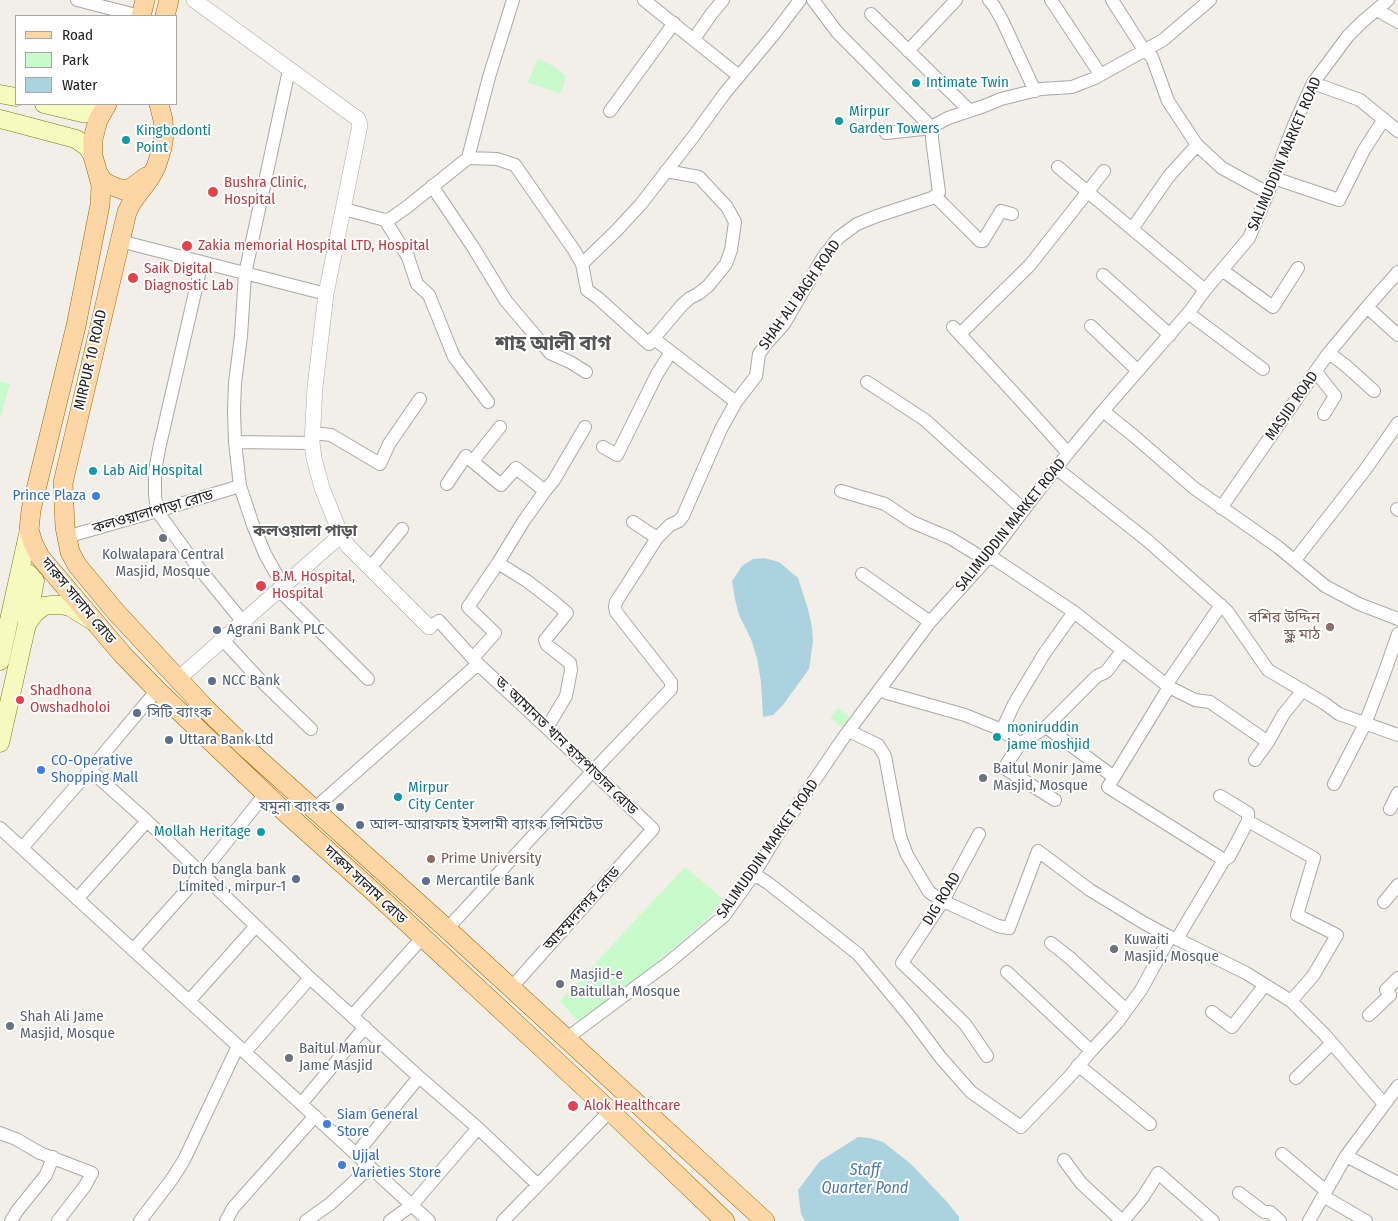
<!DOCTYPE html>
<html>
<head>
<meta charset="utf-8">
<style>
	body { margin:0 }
	#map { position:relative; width:1398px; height:1221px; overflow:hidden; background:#f2efe9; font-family:"Fira Sans Condensed",sans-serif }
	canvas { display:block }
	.legend { position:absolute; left:15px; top:15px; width:162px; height:90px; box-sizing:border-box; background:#fff; border:1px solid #a7a7a7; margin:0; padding:6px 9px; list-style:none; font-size:15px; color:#222 }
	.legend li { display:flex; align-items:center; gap:10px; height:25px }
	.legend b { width:25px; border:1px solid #a7a7a7 }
</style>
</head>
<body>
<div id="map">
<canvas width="1398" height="1221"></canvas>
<ul class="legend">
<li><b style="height:6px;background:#fcd6a4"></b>Road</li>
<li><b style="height:14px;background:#c8facc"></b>Park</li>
<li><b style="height:14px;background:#aad3df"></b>Water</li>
</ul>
</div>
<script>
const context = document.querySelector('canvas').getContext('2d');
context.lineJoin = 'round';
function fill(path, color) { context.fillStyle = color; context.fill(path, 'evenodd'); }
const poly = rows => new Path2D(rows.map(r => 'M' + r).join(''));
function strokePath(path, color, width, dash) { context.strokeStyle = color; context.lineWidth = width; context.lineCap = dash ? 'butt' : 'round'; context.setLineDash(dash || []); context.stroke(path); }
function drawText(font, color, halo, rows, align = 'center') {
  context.font = font + ' "Fira Sans Condensed","Noto Sans Bengali",sans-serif'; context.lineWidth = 4; context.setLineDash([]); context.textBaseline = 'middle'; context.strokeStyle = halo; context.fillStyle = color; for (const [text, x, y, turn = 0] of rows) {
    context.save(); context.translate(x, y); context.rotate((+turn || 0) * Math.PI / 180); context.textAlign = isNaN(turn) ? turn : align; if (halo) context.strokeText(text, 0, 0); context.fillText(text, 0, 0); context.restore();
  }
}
fill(poly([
	[538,59,553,66,565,75,564,84,560,94,528,82],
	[0,381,10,384,0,419],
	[838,708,852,719,844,729,830,718],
	[685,867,723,899,709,918,582,1026,560,1001]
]), '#c8facc');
fill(poly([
	[764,558,779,562,798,578,808,609,812,628,813,641,809,669,783,705,773,715,763,717,761,682,757,658,751,639,739,615,735,599,732,581,742,566,753,559],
	[858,1137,870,1138,883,1142,911,1164,948,1203,959,1217,959,1221,805,1221,801,1214,798,1190,820,1161]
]), '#aad3df');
const minor = poly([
	[77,0,140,16],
	[644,0,739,76],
	[813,0,837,32,932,128],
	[989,0,994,6,1002,20,1035,91],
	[1051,0,1100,74],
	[1112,0,1144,50,1152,57,1168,101,1197,145,1222,168,1268,193],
	[1377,10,1398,22],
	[871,14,970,111],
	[694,39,712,13,723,0],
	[908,51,956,0],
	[1313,83,1360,100,1398,131],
	[610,111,674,23],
	[886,133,932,128],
	[468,158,497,159,515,165,574,250,582,264,587,290,598,298,649,344,682,305,690,298,698,294,708,286,726,264,731,250,735,222,727,207,699,177,666,171],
	[1058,167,1205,290],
	[1274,178,1339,200,1364,150,1384,119],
	[432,186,473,247,506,301,523,321,550,353,570,362,586,372],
	[935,196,980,241,983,241,1001,211,1012,214],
	[344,209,385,220,390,219,407,207,468,158,489,77,513,0],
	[385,220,408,257,417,284,429,295,454,357,488,402],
	[1132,229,1169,176,1197,145],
	[120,241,326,294],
	[202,262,159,449,155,471,155,494,157,511,194,562,243,622],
	[582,264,617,230,641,204,693,137,725,93,775,33,800,0],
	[1222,270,1273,307,1298,268],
	[1103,275,1170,335],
	[1367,307,1398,335],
	[1188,313,1263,369],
	[1091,326,1138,371],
	[953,327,1013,392,1068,453],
	[960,334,1030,265,1104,171],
	[653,338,736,402],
	[1329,353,1345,365,1374,391],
	[1316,372,1335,396,1324,414],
	[867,382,925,420,1024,510],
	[1103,411,1134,436,1194,488,1278,547,1325,586,1359,604,1398,619],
	[313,433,331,435,380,464,389,444,420,399],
	[235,442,312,443],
	[603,447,617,455,657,374,671,352],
	[473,461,500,427],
	[1056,468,1148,541,1227,611,1268,670,1324,703,1339,714,1398,735],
	[447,484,466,456,501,485,516,468,545,491,523,522,498,563,468,607,495,633,473,658],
	[545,491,554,480,585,427],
	[841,491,885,504,912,522,950,538,986,560,993,558,1074,612,1169,687,1195,700,1210,702,1268,742],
	[1221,508,1327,355,1367,307,1398,272],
	[1397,509,1398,510],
	[633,522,657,538],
	[66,537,157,511,240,486],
	[1295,560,1365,470,1398,423],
	[498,563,527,581,553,601,567,613,545,640,547,645,570,663,571,670,566,696,547,728],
	[370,568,402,529],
	[862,574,930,622],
	[283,586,265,554,253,525,240,486,235,442,234,410,235,383,241,336,245,274,289,70],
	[279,590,368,679],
	[429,627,439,621,478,664,547,728,653,829,511,988],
	[223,640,259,679,311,729],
	[1166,685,1221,605],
	[1169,687,1108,787,1224,860],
	[879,690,887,693,965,715,1002,730,1020,744],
	[1046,727,1114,777],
	[1002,730,1014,704,1044,654,1074,612],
	[849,731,878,745,885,756,900,836,907,855,929,892,943,901,998,926,1009,928,1038,851,1090,890,1144,923,1170,937,1177,939,1246,973,1291,1001,1325,1035,1384,1104],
	[1255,760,1268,742,1283,715,1303,690],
	[90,770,147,821,310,978,419,1077,478,1128,538,1185],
	[1334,784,1365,724,1384,674,1398,634],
	[1220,796,1248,813,1248,821],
	[1055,800,1004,768,1020,744,1046,727,1097,676,1106,672,1122,651],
	[314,809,478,664],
	[1390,809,1398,793],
	[0,828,429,1221],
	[979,834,943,901,902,963,921,981,965,1024,987,1056],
	[22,848,90,770,157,690],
	[754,874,768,883,858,954,911,1018,941,1058,971,1092,1021,1127,1069,1077,1091,1051,1117,1023,1141,990,1170,937],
	[77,899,147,821],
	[1384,902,1398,885],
	[447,929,592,772,671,689,671,682,616,612,615,607,616,602,657,538,670,525,679,521,683,516,721,429,736,402,756,376,759,354,767,343,784,324,822,259,838,238,857,224,877,216,932,198,935,196,939,192,932,139,932,128,935,125,948,118,984,106,1001,99,1041,89,1072,87,1095,78,1163,40,1210,0],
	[1177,939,1224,860,1229,857,1248,821,1314,858,1297,915,1337,935,1313,976,1291,1001],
	[1051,943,1070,958,1126,1010],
	[133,950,201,874,265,794],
	[1007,972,1091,1051],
	[189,1001,256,926],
	[1212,1012,1232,1027,1265,985],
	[353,1015,422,938],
	[1369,1015,1390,995,1386,990,1398,978],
	[567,1038,668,963,724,916,754,874,778,834,844,737,930,622,986,560,1029,503,1068,453,1103,411,1190,311,1205,290,1249,238,1268,193,1294,125,1313,83,1348,36,1362,22,1388,0],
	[245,1052,310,978],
	[1078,1065,1150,1124],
	[1296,1078,1332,1043],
	[301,1104,365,1027],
	[0,1133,16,1139,40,1153,92,1173,85,1186,58,1221],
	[356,1154,419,1077],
	[1282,1154,1326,1191],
	[1346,1156,1398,1183],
	[1064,1160,1081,1183,1122,1221],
	[1239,1193,1264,1212,1270,1212,1280,1221],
	[1323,1196,1366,1221],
	[11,1221,17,1211,46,1175,53,1157],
	[140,1221,172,1179,184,1160,238,1046],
	[226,1221,233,1208,315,1116],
	[306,1221,330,1204,370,1167],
	[390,1221,412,1205,478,1128],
	[503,1221,610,1111],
	[1123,1221,1143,1197,1158,1173,1213,1221],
	[1309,1221,1346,1156,1398,1086]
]);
const tertiary = poly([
	[194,0,358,119,360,125,326,294,315,387,312,443,314,458,322,488,341,535,348,546,429,627],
	[178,679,341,535]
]);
const secondary = poly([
	[0,94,16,97],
	[44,104,82,113,89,113,103,110],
	[0,119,76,139,87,147,93,156],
	[19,577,24,574,29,574,35,581,27,622],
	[0,661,29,530],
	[0,743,27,624,35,613,44,606,52,605,61,605,70,607,91,620]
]);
const primary = poly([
	[141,16,145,0],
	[165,16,169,0],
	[107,104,98,120,93,139,93,156,101,185,100,205,76,326,31,510,29,530,33,543,40,557,123,655,157,690,287,814,375,893,610,1111,725,1221],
	[159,104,163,120,164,135,162,148,156,167,150,178,132,202,127,212,63,483,65,527,70,552,77,565,115,611,206,709,244,746,447,929,765,1221],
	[98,173,103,181,110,185,123,190,131,188,146,177]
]);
strokePath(minor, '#a9a9a9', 14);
strokePath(tertiary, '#a9a9a9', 16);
strokePath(secondary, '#707d05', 19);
strokePath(primary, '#a06b00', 20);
strokePath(minor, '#fff', 12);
strokePath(tertiary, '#fff', 15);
strokePath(secondary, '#f7fabf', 18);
strokePath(primary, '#fcd6a4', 19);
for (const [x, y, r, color] of [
	[916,83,5,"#0f9aa8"],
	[839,121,5,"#0f9aa8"],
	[126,140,5,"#0f9aa8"],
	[213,192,6,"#e0444e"],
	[187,246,6,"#e0444e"],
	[133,278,6,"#e0444e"],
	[93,471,5,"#0f9aa8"],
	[96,496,5,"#3f7fe0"],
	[163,538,5,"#6b7280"],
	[261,586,6,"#e0444e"],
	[1330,627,5,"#8d6e63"],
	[217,630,5,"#5c6f8a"],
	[212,681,5,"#5c6f8a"],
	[20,700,5,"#e0444e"],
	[137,713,5,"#5c6f8a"],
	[997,737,5,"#0f9aa8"],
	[169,740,5,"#5c6f8a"],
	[41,770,5,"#3f7fe0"],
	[983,778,5,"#6b7280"],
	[398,797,5,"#0f9aa8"],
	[340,807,5,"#5c6f8a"],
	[360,825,5,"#5c6f8a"],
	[261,832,5,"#0f9aa8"],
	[431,859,5,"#8d6e63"],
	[296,879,5,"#5c6f8a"],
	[426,881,5,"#5c6f8a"],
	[1114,949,5,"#6b7280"],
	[560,984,5,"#6b7280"],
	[10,1026,5,"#6b7280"],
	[289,1058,5,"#6b7280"],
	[573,1106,6,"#e0444e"],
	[327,1124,5,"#3f7fe0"],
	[342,1165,5,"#3f7fe0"]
]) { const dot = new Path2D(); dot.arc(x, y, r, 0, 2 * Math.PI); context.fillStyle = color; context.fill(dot); strokePath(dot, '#fff', 2); }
drawText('15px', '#0d838f', '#fff', [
	["Intimate Twin",926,83],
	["Mirpur",849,112],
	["Garden Towers",849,129],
	["Kingbodonti",136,131],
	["Point",136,148],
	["Lab Aid Hospital",103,471],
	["moniruddin",1007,728],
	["jame moshjid",1007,745],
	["Mirpur",408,788],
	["City Center",408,805],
	["Mollah Heritage",251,832,"right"]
], 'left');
drawText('15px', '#222', '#fff', [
	["SALIMUDDIN MARKET ROAD",1285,154,-67],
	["SHAH ALI BAGH ROAD",800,295,-55],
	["MIRPUR 10 ROAD",91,360,-77],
	["MASJID ROAD",1292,406,-55],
	["কলওয়ালাপাড়া রোড",153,512,-16],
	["SALIMUDDIN MARKET ROAD",1011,525,-51],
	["দারুস সালাম রোড",78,601,50],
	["ড. আমানত খান হাসপাতাল রোড",566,746,44],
	["SALIMUDDIN MARKET ROAD",768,849,-55],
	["দারুস সালাম রোড",365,885,43],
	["DIG ROAD",942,899,-59],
	["আহম্মদনগর রোড",582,909,-48]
]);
drawText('15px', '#be3a42', '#fff', [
	["Bushra Clinic,",224,183],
	["Hospital",224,200],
	["Zakia memorial Hospital LTD, Hospital",198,246],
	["Saik Digital",144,269],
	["Diagnostic Lab",144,286],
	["B.M. Hospital,",272,577],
	["Hospital",272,594],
	["Shadhona",30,691],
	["Owshadholoi",30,708],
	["Alok Healthcare",584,1106]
], 'left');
drawText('15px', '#366cbe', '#fff', [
	["Prince Plaza",86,496,"right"],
	["CO-Operative",51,761],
	["Shopping Mall",51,778],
	["Siam General",337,1115],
	["Store",337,1132],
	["Ujjal",352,1156],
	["Varieties Store",352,1173]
], 'left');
drawText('15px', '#5b616d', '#fff', [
	["Kolwalapara Central",163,555,"center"],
	["Masjid, Mosque",163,572,"center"],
	["Baitul Monir Jame",993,769],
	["Masjid, Mosque",993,786],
	["Kuwaiti",1124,940],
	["Masjid, Mosque",1124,957],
	["Masjid-e",570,975],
	["Baitullah, Mosque",570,992],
	["Shah Ali Jame",20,1017],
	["Masjid, Mosque",20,1034],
	["Baitul Mamur",299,1049],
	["Jame Masjid",299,1066]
], 'left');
drawText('15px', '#785e54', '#fff', [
	["বশির উদ্দিন",1320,618],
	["স্কুল মাঠ",1320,635],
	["Prime University",441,859,"left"]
], 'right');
drawText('15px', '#4e5e75', '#fff', [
	["Agrani Bank PLC",227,630],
	["NCC Bank",222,681],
	["সিটি ব্যাংক",147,713],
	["Uttara Bank Ltd",179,740],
	["যমুনা ব্যাংক",330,807,"right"],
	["আল-আরাফাহ ইসলামী ব্যাংক লিমিটেড",370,825],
	["Dutch bangla bank",286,870,"right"],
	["Limited , mirpur-1",286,887,"right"],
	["Mercantile Bank",436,881]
], 'left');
drawText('bold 16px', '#555', '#fff', [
	["কলওয়ালা পাড়া",305,532]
]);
drawText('italic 16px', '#4a7aab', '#fff', [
	["Staff",865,1171],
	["Quarter Pond",865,1189]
]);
drawText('bold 20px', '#555', '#fff', [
	["শাহ আলী বাগ",553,344]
]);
</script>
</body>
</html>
